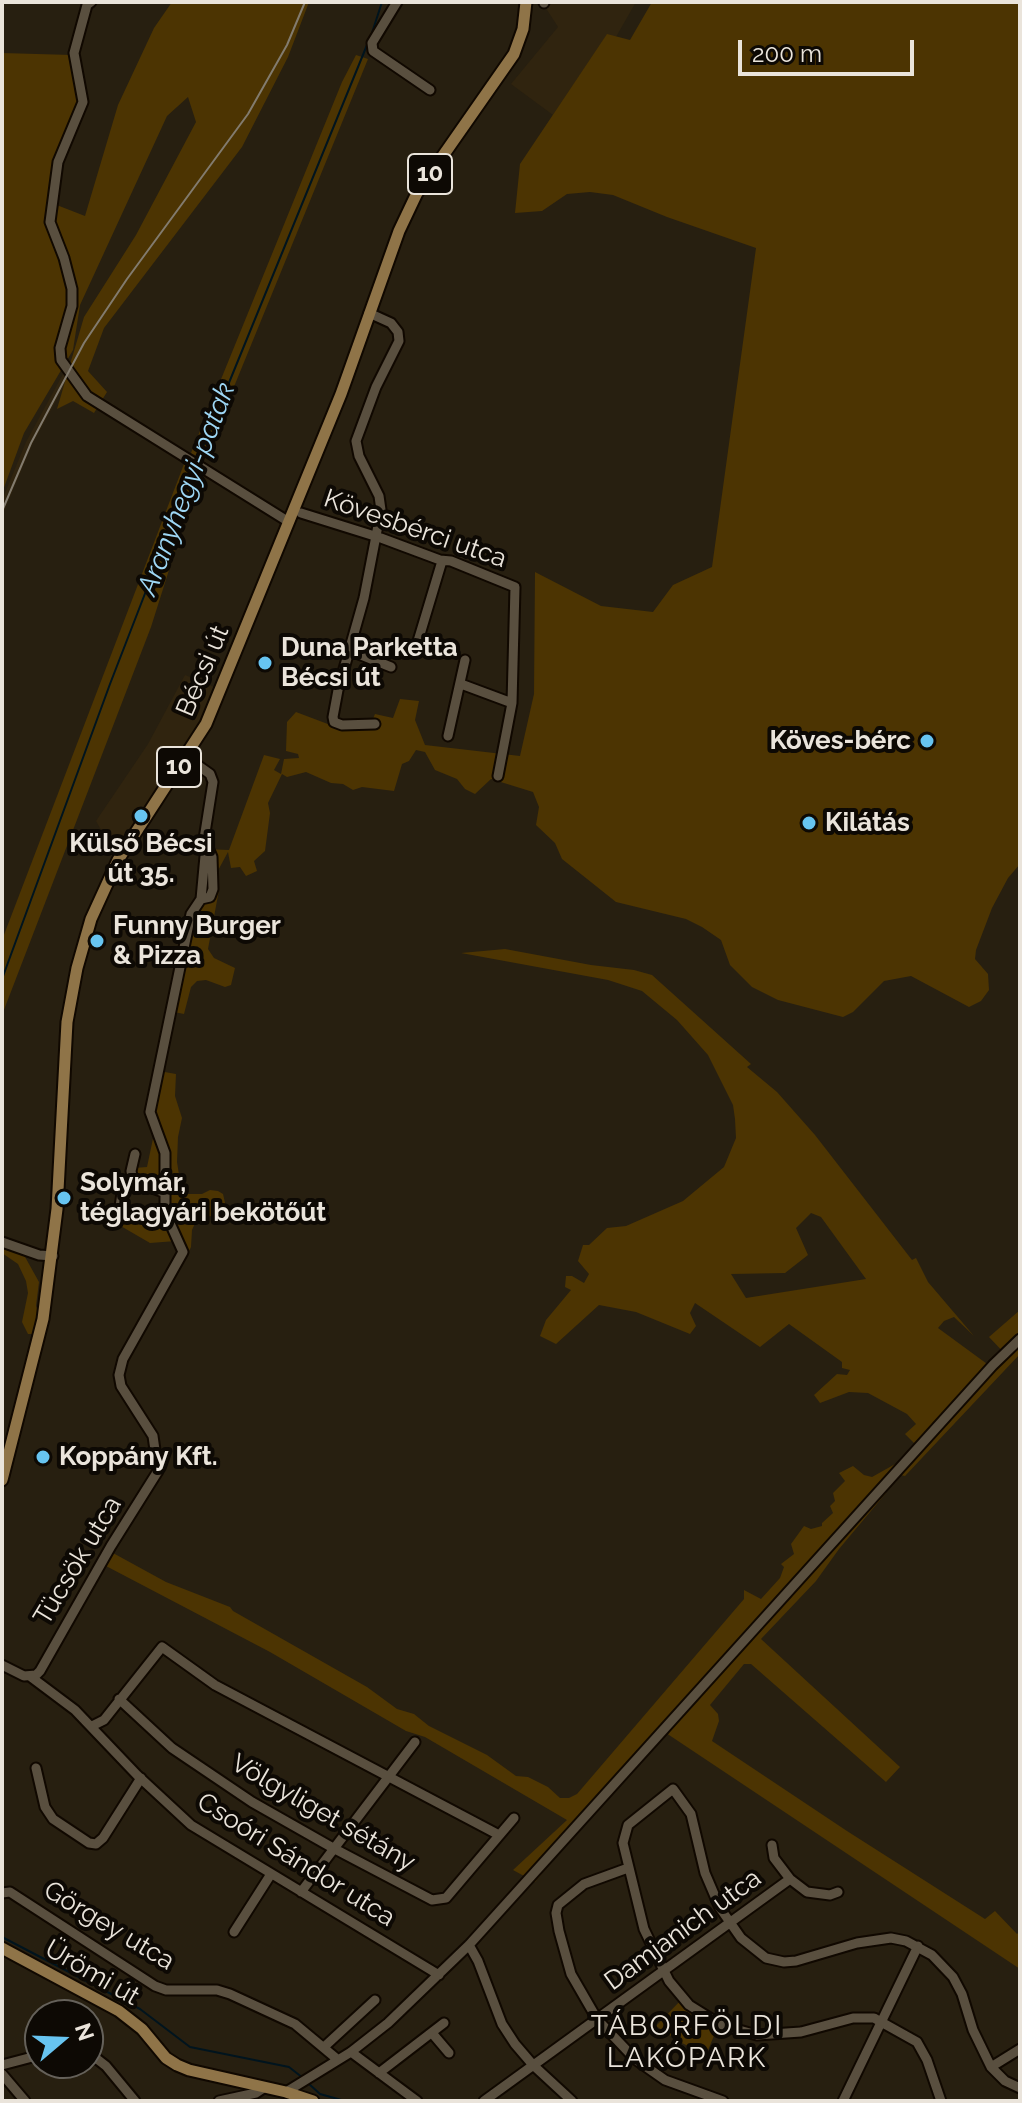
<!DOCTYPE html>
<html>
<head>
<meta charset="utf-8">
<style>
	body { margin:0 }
	#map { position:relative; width:1022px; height:2103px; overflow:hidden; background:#271f10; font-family:Raleway,sans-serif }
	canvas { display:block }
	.frame { position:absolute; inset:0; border:4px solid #eae4db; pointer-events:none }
	.north { position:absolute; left:24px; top:1999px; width:80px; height:80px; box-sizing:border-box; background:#0d0904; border:2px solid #65615a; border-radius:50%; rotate:71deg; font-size:22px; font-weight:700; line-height:32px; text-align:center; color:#eae4db }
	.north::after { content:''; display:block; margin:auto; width:28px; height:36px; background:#67c4f0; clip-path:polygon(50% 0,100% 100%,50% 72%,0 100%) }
	.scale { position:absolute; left:738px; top:40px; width:176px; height:36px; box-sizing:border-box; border:4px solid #eae4db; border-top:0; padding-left:10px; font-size:24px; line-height:28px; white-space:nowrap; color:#eae4db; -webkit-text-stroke:6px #0d0904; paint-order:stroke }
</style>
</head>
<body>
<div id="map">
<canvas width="1022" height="2103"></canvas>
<div class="frame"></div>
<div class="north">N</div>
<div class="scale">200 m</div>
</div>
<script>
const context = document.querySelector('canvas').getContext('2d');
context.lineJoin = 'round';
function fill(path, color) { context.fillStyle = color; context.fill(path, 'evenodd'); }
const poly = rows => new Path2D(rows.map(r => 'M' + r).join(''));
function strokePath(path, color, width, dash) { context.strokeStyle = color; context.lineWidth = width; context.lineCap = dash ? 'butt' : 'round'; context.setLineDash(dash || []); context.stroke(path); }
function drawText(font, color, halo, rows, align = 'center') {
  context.font = font + ' Raleway,sans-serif'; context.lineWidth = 8; context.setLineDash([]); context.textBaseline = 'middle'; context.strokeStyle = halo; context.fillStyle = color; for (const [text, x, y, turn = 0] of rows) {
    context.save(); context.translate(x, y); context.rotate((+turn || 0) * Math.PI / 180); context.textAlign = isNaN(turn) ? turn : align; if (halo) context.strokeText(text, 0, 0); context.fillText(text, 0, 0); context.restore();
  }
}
fill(poly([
	[542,2,636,2,616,37,607,35,553,115,511,84,558,27],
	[81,341,86,345,32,445,2,516,2,500,26,442],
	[185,675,221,690,118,860,96,821,148,744]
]), '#30240f');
fill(poly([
	[172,2,309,2,288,57,242,147,104,328,88,371,107,392,94,413,73,401,57,409,84,317,136,235,196,122,188,97,167,116,80,305,73,350,24,433,2,493,2,53,72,55,79,100,54,164,49,202,85,216,118,105,154,28],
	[652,2,1020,2,1020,864,1008,878,992,908,976,950,975,959,988,974,989,990,981,1001,969,1007,911,976,884,981,853,1012,843,1017,778,1000,752,987,730,965,721,940,702,927,686,919,616,902,562,859,555,843,536,825,539,807,533,792,491,779,475,794,465,789,457,779,435,770,425,752,416,750,409,761,402,764,394,791,362,787,353,790,343,784,331,783,306,772,287,777,282,774,268,803,270,813,265,851,254,861,257,871,246,876,240,867,231,868,228,852,215,876,219,890,208,949,214,958,235,968,231,985,225,987,206,980,197,981,191,987,184,1014,174,1012,204,849,229,850,264,755,280,759,274,770,281,774,284,759,299,758,298,754,286,751,287,722,296,712,341,729,372,721,375,714,393,718,400,699,419,701,415,720,425,745,520,756,534,694,535,572,601,606,653,612,673,585,712,567,756,248,667,217,613,195,590,192,567,194,542,211,515,213,520,164,607,34,630,40],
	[356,55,368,59,204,460,191,453,342,82],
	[184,464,200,472,151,627,2,1015,2,940],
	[505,949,591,965,634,970,652,975,751,1064,747,1067,777,1092,815,1135,912,1260,916,1258,928,1282,974,1336,954,1317,944,1321,938,1328,994,1369,1008,1357,989,1337,1020,1310,1020,1354,905,1476,900,1475,921,1450,905,1434,916,1424,907,1414,868,1393,849,1392,820,1403,814,1395,837,1374,847,1375,850,1370,842,1368,842,1362,789,1324,760,1347,695,1303,690,1313,696,1326,690,1334,636,1312,599,1305,556,1344,540,1336,546,1320,571,1290,565,1287,566,1276,572,1276,584,1283,589,1274,578,1261,583,1245,589,1245,607,1228,626,1226,683,1201,724,1167,736,1138,735,1119,733,1105,708,1055,677,1020,642,991,608,980,461,953],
	[811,1213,821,1217,866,1279,746,1298,731,1274,785,1273,808,1255,796,1228],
	[159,1071,176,1074,175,1096,182,1118,178,1137,177,1162,181,1187,185,1194,202,1194,210,1190,218,1191,223,1194,226,1207,221,1215,203,1217,196,1221,192,1230,191,1247,188,1253,181,1249,176,1241,150,1243,119,1225,136,1215,139,1225,148,1225,161,1214,161,1184,133,1175,134,1168,147,1167,155,1129,152,1118],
	[2,1246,24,1255,39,1282,36,1306,39,1314,35,1334,28,1334,22,1322,28,1293,26,1281,18,1264,2,1253],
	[897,1463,900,1466,880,1488,886,1493,839,1549,816,1581,761,1639,900,1767,886,1782,751,1664,744,1664,710,1705,718,1714,719,1721,712,1741,847,1831,985,1919,995,1911,1017,1934,1020,1931,1020,1969,660,1729,535,1882,513,1870,567,1820,425,1737,406,1731,270,1652,106,1566,113,1553,166,1582,230,1607,233,1611,367,1687,397,1709,414,1714,429,1726,487,1755,516,1776,528,1777,548,1787,560,1798,569,1798,577,1794,744,1599,744,1590,761,1599,780,1578,784,1567,781,1564,794,1554,791,1544,804,1526,811,1529,822,1526,822,1523,833,1513,830,1506,835,1501,833,1493,845,1481,839,1473,853,1466,864,1475,872,1477],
	[681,2000,718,2026,706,2055,680,2042,656,2026]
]), '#4c3402');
strokePath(poly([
	[370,39,382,2],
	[197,461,367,45],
	[2,979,110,684,194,467],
	[2,1937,140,2009,190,2047,289,2067,303,2078],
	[308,2083,320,2094,345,2101]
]), '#00141e', 2);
const minor = poly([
	[91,2,87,5,74,53,83,102,58,162,50,222,64,258,72,289,72,306,60,348,61,360,87,396,289,522],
	[397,2,372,43,373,51,430,90],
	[544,3,544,2],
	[369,313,391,323,398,332,399,341,376,387,356,441,359,456,379,496,381,510,364,598,338,690,333,717,334,722,342,725,375,724],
	[301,513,381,538,440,560,451,561,515,587,512,703,498,776],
	[418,641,442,561],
	[351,651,391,667],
	[461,684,512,703],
	[448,736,465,660],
	[186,757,210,774,213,782,204,839,212,857,213,889,210,897,201,899],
	[133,1181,163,1192],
	[118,1221,123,1186,128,1182,133,1181,131,1171,135,1154],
	[2,1242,39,1255,53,1256],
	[2,1665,24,1676,36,1675,40,1671,111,1546,158,1471,153,1436,121,1386,119,1375,123,1359,183,1252,165,1212,165,1153,150,1112,191,914,201,899,205,856],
	[31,1677,75,1710,137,1775,191,1825,439,1975],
	[119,1699,172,1748,252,1802,333,1848,432,1900,446,1898,514,1818],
	[92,1726,104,1720,162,1647,215,1685,499,1835],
	[36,1768,45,1807,53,1819,89,1843,96,1844,103,1838,141,1778],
	[772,1845,774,1858,790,1879,807,1892,830,1895,838,1892],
	[628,1868,584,1884,558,1905,556,1913,559,1931,571,1974,597,2019,635,2059,665,2080,723,2101],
	[301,1892,415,1742],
	[2,1893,10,1892,155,1986,166,1990,217,1990,230,1994,295,2024,337,2059],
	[234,1932,271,1874],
	[469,1945,478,1961,502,2024,515,2044,533,2065,572,2101],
	[432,2033,449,2053],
	[324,2047,375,2000],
	[88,2052,106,2066,135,2101],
	[351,2052,417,2101],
	[2,2065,40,2055],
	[991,2067,1020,2049],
	[379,2073,444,2023],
	[2,2074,25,2101],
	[286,2092,351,2052,388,2023,469,1945,993,1365,1020,1339],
	[219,2101,256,2093,265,2087],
	[484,2101,790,1879],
	[843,2101,918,1946],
	[941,2101,927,2060,917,2042,874,2018,853,2018,801,2032,757,2035,721,2025,689,2005,669,1981,644,1929,623,1843,628,1825,673,1789,691,1814,705,1873,720,1908,741,1938,766,1958,784,1962,796,1961,857,1943,891,1938,906,1941,932,1955,953,1977,962,1994,973,2030,991,2067,1005,2081,1020,2088]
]);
const major = poly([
	[2,1480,43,1319,57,1209,67,1022,77,968,91,919,118,860,206,724,341,394,399,231,417,193,514,54,523,29,526,2],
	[2,1948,119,2011,142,2029,166,2058,177,2065,189,2070,286,2092,313,2101]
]);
strokePath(minor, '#100800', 13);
strokePath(major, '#100800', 15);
strokePath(minor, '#594f3f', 9);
strokePath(major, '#8f7448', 11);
strokePath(poly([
	[2,511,31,443,84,343,127,279,248,114,287,45,305,2]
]), '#827b6e', 2);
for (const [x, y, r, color] of [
	[265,663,8,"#67c4f0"],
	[927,741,8,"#67c4f0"],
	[141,816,8,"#67c4f0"],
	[809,823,8,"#67c4f0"],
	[97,941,8,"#67c4f0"],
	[64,1198,8,"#67c4f0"],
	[43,1457,8,"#67c4f0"]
]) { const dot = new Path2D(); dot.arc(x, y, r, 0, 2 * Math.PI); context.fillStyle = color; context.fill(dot); strokePath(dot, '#0d0904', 3); }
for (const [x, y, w] of [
	[430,174,44],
	[179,767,44]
]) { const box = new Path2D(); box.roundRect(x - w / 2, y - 20, w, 40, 6); context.fillStyle = '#0d0904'; context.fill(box); strokePath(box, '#eae4db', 2); }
drawText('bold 24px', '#eae4db', null, [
	["10",430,174],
	["10",179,767]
]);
drawText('26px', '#eae4db', '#0d0904', [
	["Kövesbérci utca",415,529,19],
	["Bécsi út",203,671,-67],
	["Tücsök utca",78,1561,-59],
	["Völgyliget sétány",323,1813,30],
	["Csoóri Sándor utca",296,1860,32],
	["Görgey utca",109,1926,31],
	["Damjanich utca",683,1930,-36],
	["Ürömi út",92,1973,30]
]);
drawText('bold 26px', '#eae4db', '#0d0904', [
	["Duna Parketta",281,648],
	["Bécsi út",281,678],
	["Köves-bérc",911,741,"right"],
	["Kilátás",825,823],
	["Külső Bécsi",141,844,"center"],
	["út 35.",141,874,"center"],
	["Funny Burger",113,926],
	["& Pizza",113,956],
	["Solymár,",80,1183],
	["téglagyári bekötőút",80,1213],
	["Koppány Kft.",59,1457]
], 'left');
drawText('italic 28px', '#9ed7f5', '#0d0904', [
	["Aranyhegyi-patak",187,489,-69]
]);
context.letterSpacing = '2px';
drawText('28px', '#eae4db', '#0d0904', [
	["TÁBORFÖLDI",687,2027],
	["LAKÓPARK",687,2059]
]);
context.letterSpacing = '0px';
</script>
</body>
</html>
